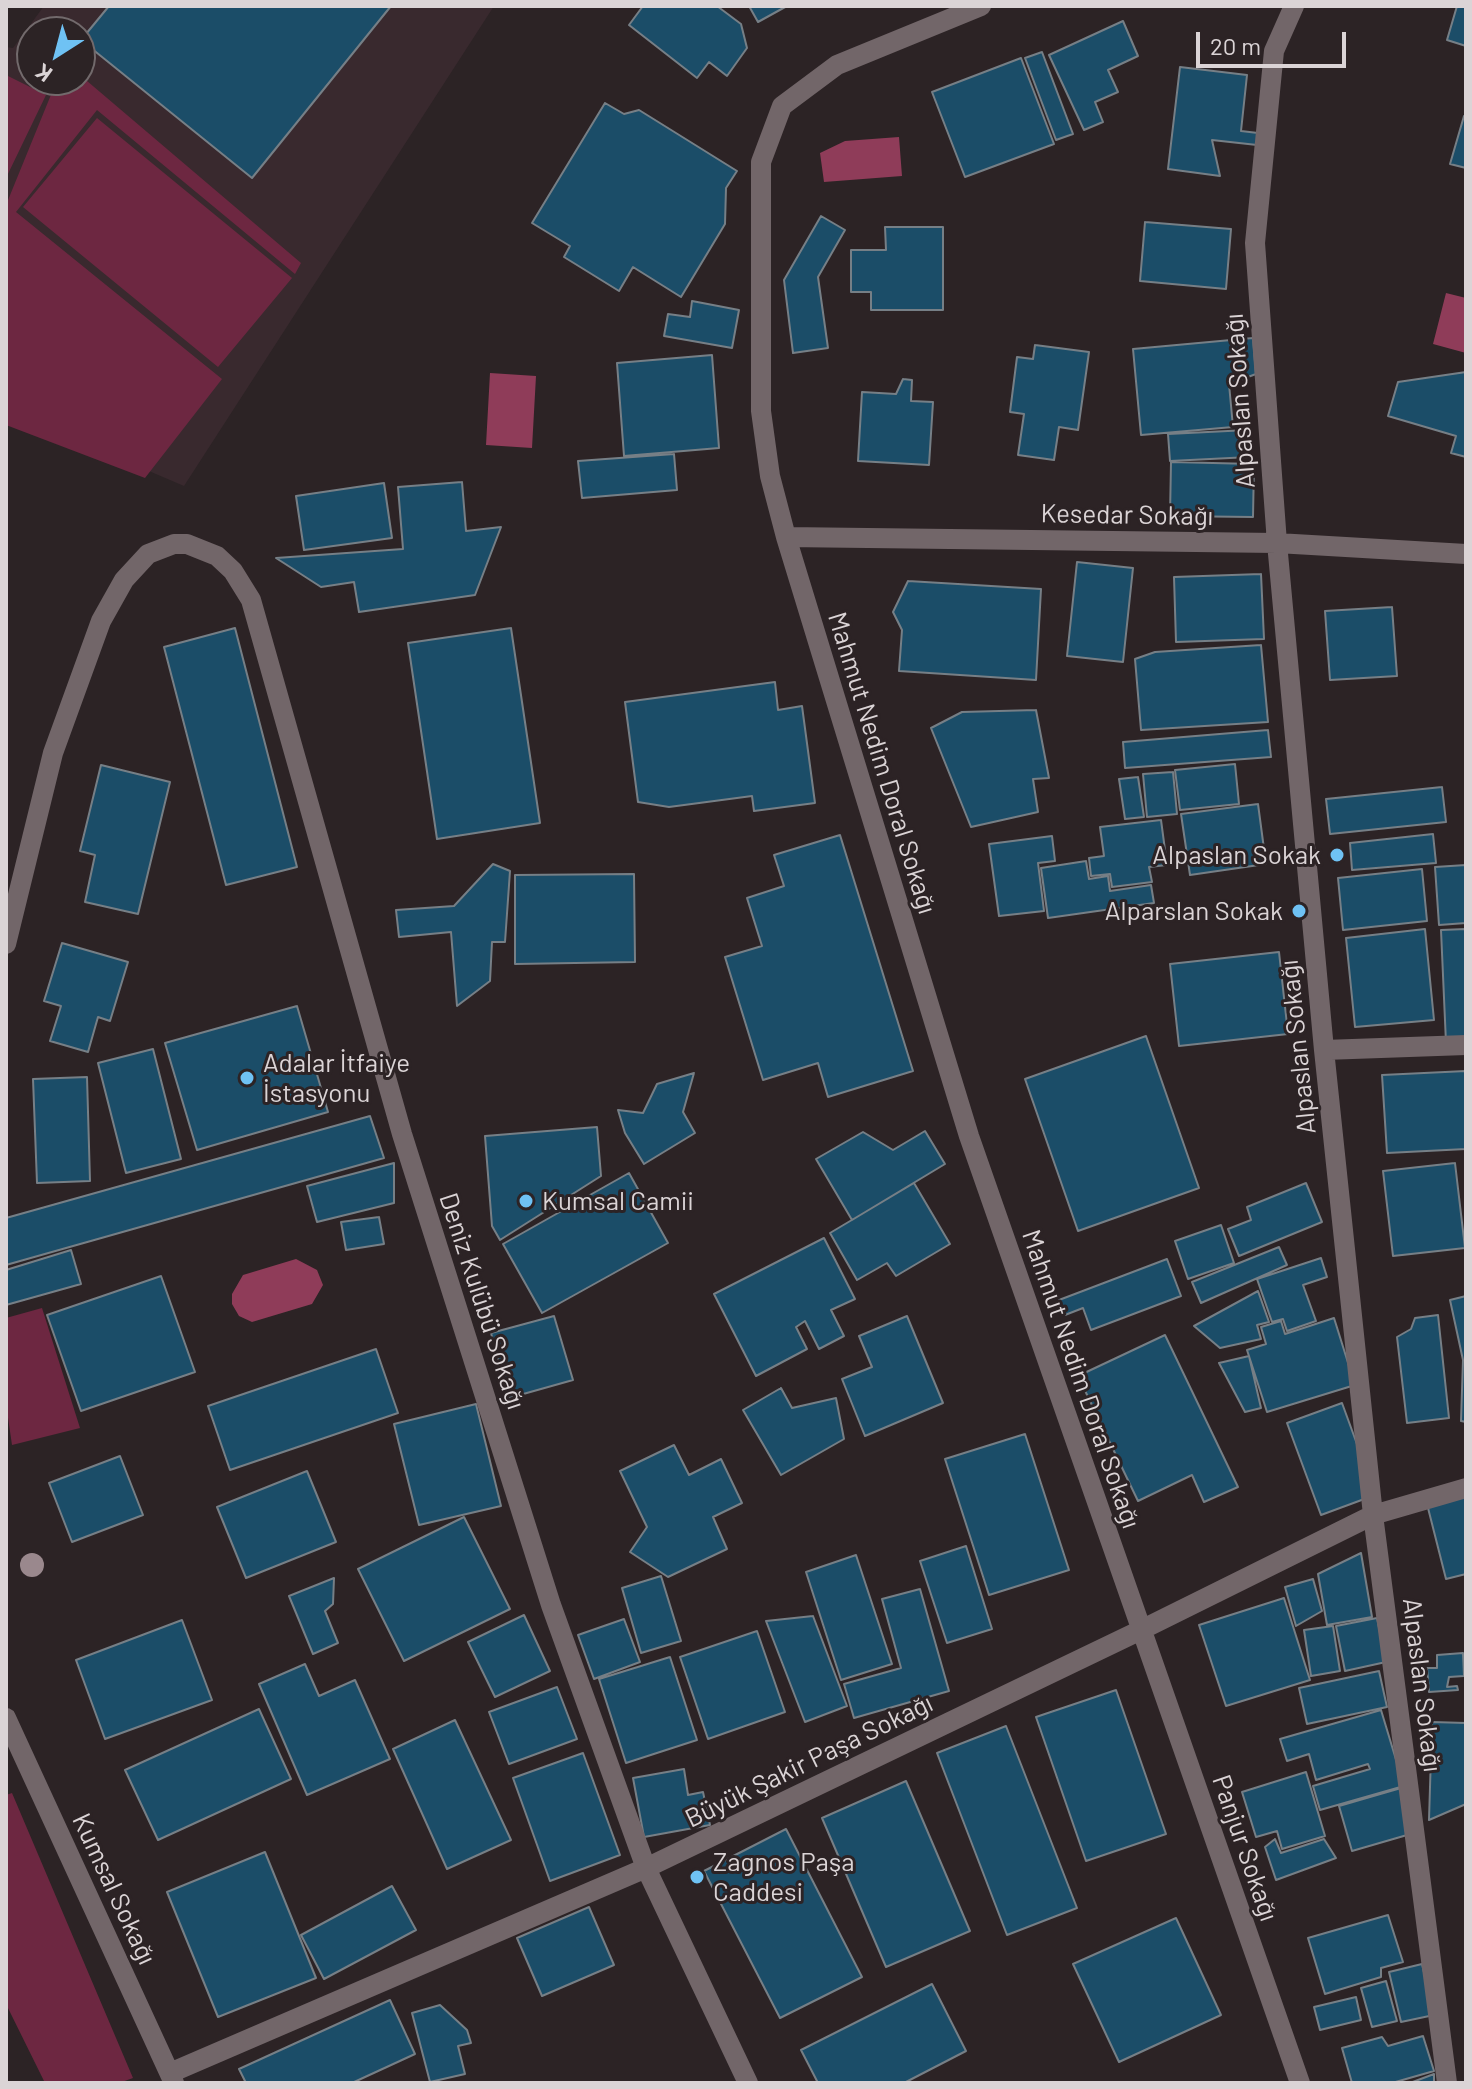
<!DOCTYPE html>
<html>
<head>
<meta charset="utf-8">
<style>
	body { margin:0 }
	#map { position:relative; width:1472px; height:2089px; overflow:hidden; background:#2c2325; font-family:Barlow,sans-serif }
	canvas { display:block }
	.frame { position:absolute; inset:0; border:8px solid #dbd4d6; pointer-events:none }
	.north { position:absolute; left:16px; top:16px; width:80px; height:80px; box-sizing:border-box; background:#2c2325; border:2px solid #726a6c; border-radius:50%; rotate:216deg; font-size:22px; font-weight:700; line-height:32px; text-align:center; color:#dbd4d6 }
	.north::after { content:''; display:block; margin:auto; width:28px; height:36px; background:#6fc2f4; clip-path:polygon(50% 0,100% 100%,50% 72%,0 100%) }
	.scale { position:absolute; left:1196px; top:32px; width:150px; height:36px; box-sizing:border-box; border:4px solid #dbd4d6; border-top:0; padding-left:10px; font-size:24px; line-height:28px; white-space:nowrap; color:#dbd4d6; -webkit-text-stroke:6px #2c2325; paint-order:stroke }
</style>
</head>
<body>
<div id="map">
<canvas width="1472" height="2089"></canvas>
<div class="frame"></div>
<div class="north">K</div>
<div class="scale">20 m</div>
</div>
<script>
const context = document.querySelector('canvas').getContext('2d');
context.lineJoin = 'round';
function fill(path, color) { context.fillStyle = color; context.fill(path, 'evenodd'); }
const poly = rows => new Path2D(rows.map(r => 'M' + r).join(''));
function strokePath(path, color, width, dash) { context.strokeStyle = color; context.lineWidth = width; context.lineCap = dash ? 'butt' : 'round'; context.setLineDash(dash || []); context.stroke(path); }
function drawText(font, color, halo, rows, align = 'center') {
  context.font = font + ' Barlow,sans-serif'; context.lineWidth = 6; context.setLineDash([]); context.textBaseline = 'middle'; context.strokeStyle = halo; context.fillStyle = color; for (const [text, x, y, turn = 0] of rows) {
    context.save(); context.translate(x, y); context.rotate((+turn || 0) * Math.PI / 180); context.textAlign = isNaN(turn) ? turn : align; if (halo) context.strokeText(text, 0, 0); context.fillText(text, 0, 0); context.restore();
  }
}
fill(poly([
	[44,6,494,6,184,486,6,410,6,47,13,48],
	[32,32,80,32,80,80,32,80]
]), '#39292e');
fill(poly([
	[6,75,46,95,6,178],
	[80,75,301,263,295,274,97,110,16,212,222,379,145,478,6,425,6,205,57,80,80,80],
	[97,118,292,278,218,367,23,207],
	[42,1308,80,1428,12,1445,6,1404,6,1318],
	[12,1793,133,2078,119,2083,45,2083,6,2004,6,1795]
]), '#6d2741');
fill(poly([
	[899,137,902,176,824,182,820,153,845,141],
	[1446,293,1466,298,1466,353,1433,344],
	[490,373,536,376,532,448,486,445],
	[296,1259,317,1270,323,1285,312,1304,252,1322,239,1316,232,1304,232,1294,243,1275]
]), '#8f3c59');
const building = poly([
	[109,6,391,6,252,178,81,40,109,6],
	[643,6,717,6,741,24,747,48,727,76,709,62,697,78,629,25,643,6],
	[749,6,787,6,758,22,749,6],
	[1457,6,1466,6,1466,46,1447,40,1457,6],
	[1123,21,1138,56,1108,70,1118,92,1095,102,1103,122,1084,130,1049,55,1123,21],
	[1042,52,1073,134,1056,140,1025,58,1042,52],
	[1021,58,1054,144,965,177,932,92,1021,58],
	[1180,67,1247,75,1241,131,1258,133,1257,145,1212,140,1220,176,1168,169,1180,67],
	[605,103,624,114,639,110,737,171,726,188,725,224,681,297,633,267,619,291,564,257,570,246,532,223,605,103],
	[1464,116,1466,116,1466,168,1450,164,1464,116],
	[821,216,845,230,818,277,828,348,793,353,784,280,821,216],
	[1145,222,1231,229,1226,289,1140,281,1145,222],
	[885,227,943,227,943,310,871,310,871,292,851,292,851,250,886,250,885,227],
	[692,301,739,310,732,348,664,336,668,314,690,317,692,301],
	[1253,338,1256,374,1229,384,1233,427,1141,435,1133,349,1253,338],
	[1035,345,1089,352,1078,430,1059,427,1054,460,1018,455,1024,414,1010,412,1017,357,1033,359,1035,345],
	[712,355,719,448,624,456,617,363,712,355],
	[1466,372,1466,457,1451,453,1456,436,1388,416,1398,382,1466,372],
	[903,379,912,380,911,401,933,402,929,465,858,461,862,392,896,394,903,379],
	[1248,430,1250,457,1170,461,1168,434,1248,430],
	[674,454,677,490,582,498,578,461,674,454],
	[1171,462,1254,464,1253,517,1170,516,1171,462],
	[462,482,466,531,501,527,475,595,359,612,354,582,321,587,276,558,403,549,398,487,462,482],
	[384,483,392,538,304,550,296,496,384,483],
	[1077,562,1133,568,1123,662,1067,656,1077,562],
	[1261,574,1264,639,1176,642,1174,577,1261,574],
	[908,581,1041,589,1036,680,899,671,902,630,893,612,908,581],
	[1392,607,1397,676,1330,680,1325,611,1392,607],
	[235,628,297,867,226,885,164,647,235,628],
	[511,628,540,823,437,839,408,643,511,628],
	[1261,645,1268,722,1141,730,1135,659,1155,652,1261,645],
	[775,682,778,710,802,706,815,803,754,811,752,796,669,807,638,802,625,702,775,682],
	[1036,710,1049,778,1033,779,1038,812,971,827,931,728,962,712,1036,710],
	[1268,730,1271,757,1125,768,1123,742,1268,730],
	[1235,764,1239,804,1180,810,1175,770,1235,764],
	[101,765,170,782,138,914,85,902,95,855,80,851,101,765],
	[1173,772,1177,814,1147,817,1143,774,1173,772],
	[1138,777,1144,817,1125,819,1119,779,1138,777],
	[1442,787,1446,822,1330,834,1326,799,1442,787],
	[1258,804,1266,864,1190,875,1181,814,1258,804],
	[1161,820,1167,865,1149,867,1152,882,1112,887,1110,874,1091,876,1089,858,1104,856,1100,827,1161,820],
	[1433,834,1436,863,1352,870,1350,843,1433,834],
	[840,835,913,1071,828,1097,818,1063,763,1080,725,957,762,946,747,898,784,886,774,855,840,835],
	[1052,836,1055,861,1038,863,1044,911,999,916,989,844,1052,836],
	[1086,861,1089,879,1108,876,1110,891,1151,885,1154,903,1048,918,1041,868,1086,861],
	[493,864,510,871,505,942,492,942,490,981,457,1006,451,932,399,937,396,910,454,906,493,864],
	[1466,865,1466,923,1439,925,1435,867,1466,865],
	[1422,869,1427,921,1343,930,1338,878,1422,869],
	[634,874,635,962,515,964,515,875,634,874],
	[1425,929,1434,1020,1355,1027,1346,938,1425,929],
	[1466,929,1466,1042,1446,1043,1441,930,1466,929],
	[62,943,128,962,110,1021,98,1017,88,1052,50,1041,61,1006,44,1001,62,943],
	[1279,952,1288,1034,1179,1046,1170,964,1279,952],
	[297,1006,328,1112,197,1150,165,1043,297,1006],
	[1146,1036,1199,1188,1078,1231,1025,1079,1146,1036],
	[153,1049,181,1159,126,1173,98,1063,153,1049],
	[1466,1071,1466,1149,1387,1153,1382,1075,1466,1071],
	[694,1073,683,1112,695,1133,644,1164,625,1133,618,1110,643,1113,657,1084,694,1073],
	[87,1077,90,1181,37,1183,33,1079,87,1077],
	[370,1116,384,1158,6,1265,6,1218,370,1116],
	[597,1127,601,1176,500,1240,492,1226,485,1136,597,1127],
	[925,1131,945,1164,852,1220,816,1159,863,1132,893,1150,925,1131],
	[394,1163,394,1203,317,1222,307,1186,394,1163],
	[1455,1163,1465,1248,1393,1256,1383,1171,1455,1163],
	[629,1173,668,1243,542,1313,503,1244,629,1173],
	[914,1183,950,1244,896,1276,887,1263,857,1280,830,1233,914,1183],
	[1306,1183,1322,1222,1239,1256,1228,1229,1251,1220,1247,1207,1306,1183],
	[379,1217,384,1244,346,1250,341,1222,379,1217],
	[1221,1225,1234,1263,1188,1279,1175,1241,1221,1225],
	[824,1238,855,1299,831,1310,844,1336,819,1349,805,1321,796,1327,807,1349,756,1376,714,1294,824,1238],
	[1279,1247,1287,1265,1201,1303,1192,1282,1279,1247],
	[71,1250,81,1284,6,1305,6,1270,71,1250],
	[1321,1258,1327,1277,1303,1285,1316,1321,1287,1331,1283,1319,1272,1322,1257,1279,1321,1258],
	[1167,1259,1181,1296,1091,1330,1083,1308,1065,1315,1059,1300,1167,1259],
	[161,1276,195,1372,81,1411,47,1315,161,1276],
	[1258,1291,1269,1322,1257,1325,1261,1339,1220,1348,1194,1326,1258,1291],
	[1466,1296,1466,1422,1461,1421,1463,1360,1450,1300,1466,1296],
	[1438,1315,1449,1418,1407,1423,1397,1337,1411,1329,1415,1318,1438,1315],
	[554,1316,573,1380,509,1398,491,1333,554,1316],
	[907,1316,943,1403,865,1436,842,1379,872,1367,859,1336,907,1316],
	[1334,1318,1355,1385,1267,1412,1247,1350,1266,1344,1261,1327,1281,1321,1285,1334,1334,1318],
	[1165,1335,1238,1487,1204,1502,1192,1475,1138,1501,1078,1376,1165,1335],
	[376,1349,398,1413,230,1470,208,1406,376,1349],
	[1249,1356,1261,1408,1245,1412,1219,1363,1249,1356],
	[781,1388,792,1408,836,1398,844,1439,781,1475,743,1410,781,1388],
	[1342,1403,1365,1466,1367,1498,1321,1515,1287,1423,1342,1403],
	[476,1404,501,1506,419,1525,394,1424,476,1404],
	[1025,1434,1069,1570,989,1595,945,1459,1025,1434],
	[674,1445,689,1475,721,1459,742,1503,713,1517,727,1549,668,1577,630,1552,647,1527,620,1471,674,1445],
	[120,1456,143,1515,72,1542,49,1483,120,1456],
	[307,1471,336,1542,246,1578,217,1507,307,1471],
	[1466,1494,1466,1574,1446,1579,1427,1504,1466,1494],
	[464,1517,510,1609,404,1661,358,1569,464,1517],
	[966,1546,992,1629,947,1643,920,1561,966,1546],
	[1361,1553,1372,1617,1327,1625,1318,1574,1361,1553],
	[856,1555,892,1664,841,1680,806,1572,856,1555],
	[661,1576,681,1641,641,1653,622,1588,661,1576],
	[334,1578,333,1604,325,1611,338,1643,313,1654,289,1596,334,1578],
	[1313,1579,1322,1611,1296,1626,1285,1587,1313,1579],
	[920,1589,949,1691,854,1718,844,1684,901,1668,882,1599,920,1589],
	[1284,1598,1310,1680,1226,1706,1199,1625,1284,1598],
	[524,1615,550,1671,495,1697,468,1642,524,1615],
	[813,1616,847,1706,805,1722,766,1621,813,1616],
	[1377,1618,1386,1662,1345,1671,1336,1626,1377,1618],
	[624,1619,640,1662,594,1679,578,1635,624,1619],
	[182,1620,212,1700,105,1739,76,1660,182,1620],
	[1333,1626,1340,1671,1311,1676,1304,1630,1333,1626],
	[757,1631,785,1712,708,1739,680,1657,757,1631],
	[1463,1653,1464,1676,1449,1677,1447,1687,1457,1686,1458,1690,1429,1692,1427,1668,1437,1668,1437,1655,1463,1653],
	[670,1657,697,1740,626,1763,599,1679,670,1657],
	[305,1664,319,1696,355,1680,390,1759,307,1795,259,1684,305,1664],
	[1379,1671,1387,1707,1307,1724,1299,1688,1379,1671],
	[557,1687,577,1739,509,1764,489,1712,557,1687],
	[1116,1690,1166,1834,1086,1861,1036,1717,1116,1690],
	[259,1709,291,1779,158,1840,125,1770,259,1709],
	[1381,1710,1404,1786,1320,1810,1313,1786,1370,1769,1368,1764,1316,1780,1309,1754,1287,1761,1280,1739,1381,1710],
	[455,1720,511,1840,447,1869,393,1749,455,1720],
	[1432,1722,1466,1723,1466,1804,1429,1820,1432,1722],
	[1006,1726,1077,1908,1007,1935,937,1753,1006,1726],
	[583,1753,620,1855,550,1881,513,1778,583,1753],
	[684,1769,688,1795,703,1792,710,1825,644,1837,633,1778,684,1769],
	[1306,1772,1325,1836,1282,1849,1277,1831,1256,1837,1242,1792,1306,1772],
	[906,1781,970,1931,886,1967,822,1818,906,1781],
	[1401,1788,1414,1833,1352,1851,1339,1806,1401,1788],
	[786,1829,862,1977,780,2018,704,1871,786,1829],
	[1275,1839,1281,1853,1324,1839,1336,1858,1276,1880,1265,1847,1275,1839],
	[265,1852,316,1978,218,2017,167,1892,265,1852],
	[392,1886,416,1930,324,1979,301,1935,392,1886],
	[589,1907,614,1965,542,1996,517,1938,589,1907],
	[1388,1915,1403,1962,1381,1968,1381,1977,1325,1994,1308,1938,1388,1915],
	[1176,1918,1221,2015,1119,2062,1073,1964,1176,1918],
	[1422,1964,1434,2015,1401,2022,1389,1972,1422,1964],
	[1386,1981,1397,2021,1372,2027,1361,1988,1386,1981],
	[932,1984,966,2051,904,2083,818,2083,801,2050,932,1984],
	[1356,1997,1361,2020,1320,2030,1314,2007,1356,1997],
	[390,2000,415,2054,352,2083,246,2083,239,2069,390,2000],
	[440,2005,467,2030,471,2043,458,2046,465,2074,430,2082,412,2013,440,2005],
	[1423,2036,1434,2071,1392,2083,1352,2083,1342,2048,1382,2037,1388,2046,1423,2036],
	[1434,2074,1434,2083,1410,2083,1434,2074]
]);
fill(building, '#1b4d68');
strokePath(building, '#767f86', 2);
strokePath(poly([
	[981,6,837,65,782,106,761,162,761,411,770,476,786,537,969,1136,1300,2083],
	[1294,6,1274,51,1255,243,1277,543,1324,1050,1373,1515,1447,2083],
	[786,537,1277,543,1466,554],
	[6,944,53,753,101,621,124,580,148,554,174,544,187,544,217,556,233,571,251,600,402,1134,551,1605,646,1868,748,2083],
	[1324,1050,1466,1045],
	[6,1718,174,2083],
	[170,2073,646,1868,1141,1630,1373,1515,1466,1488]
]), '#726669', 20);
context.fillStyle = '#9a888d';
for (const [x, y] of [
	[32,1565]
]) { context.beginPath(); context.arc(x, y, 12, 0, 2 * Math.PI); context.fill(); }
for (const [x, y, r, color] of [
	[1337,855,8,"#6fc2f4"],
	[1299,911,8,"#6fc2f4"],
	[247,1078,8,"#6fc2f4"],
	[526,1201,8,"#6fc2f4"],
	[697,1877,8,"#6fc2f4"]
]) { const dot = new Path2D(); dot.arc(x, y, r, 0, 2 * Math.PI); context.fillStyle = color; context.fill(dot); strokePath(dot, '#2c2325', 3); }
drawText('26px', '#dbd4d6', '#2c2325', [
	["Alpaslan Sokağı",1240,401,-94],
	["Kesedar Sokağı",1127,515,1],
	["Mahmut Nedim Doral Sokağı",882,763,73],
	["Alpaslan Sokağı",1298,1047,-96],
	["Deniz Kulübü Sokağı",482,1301,72],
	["Mahmut Nedim Doral Sokağı",1081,1379,71],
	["Alpaslan Sokağı",1422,1685,83],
	["Büyük Şakir Paşa Sokağı",809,1761,-26],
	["Panjur Sokağı",1245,1848,71],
	["Kumsal Sokağı",114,1889,65]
]);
drawText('26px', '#dbd4d6', '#2c2325', [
	["Alpaslan Sokak",1321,855,"right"],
	["Alparslan Sokak",1283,911,"right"],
	["Adalar İtfaiye",263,1063],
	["İstasyonu",263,1093],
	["Kumsal Camii",542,1201],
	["Zagnos Paşa",713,1862],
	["Caddesi",713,1892]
], 'left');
</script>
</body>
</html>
